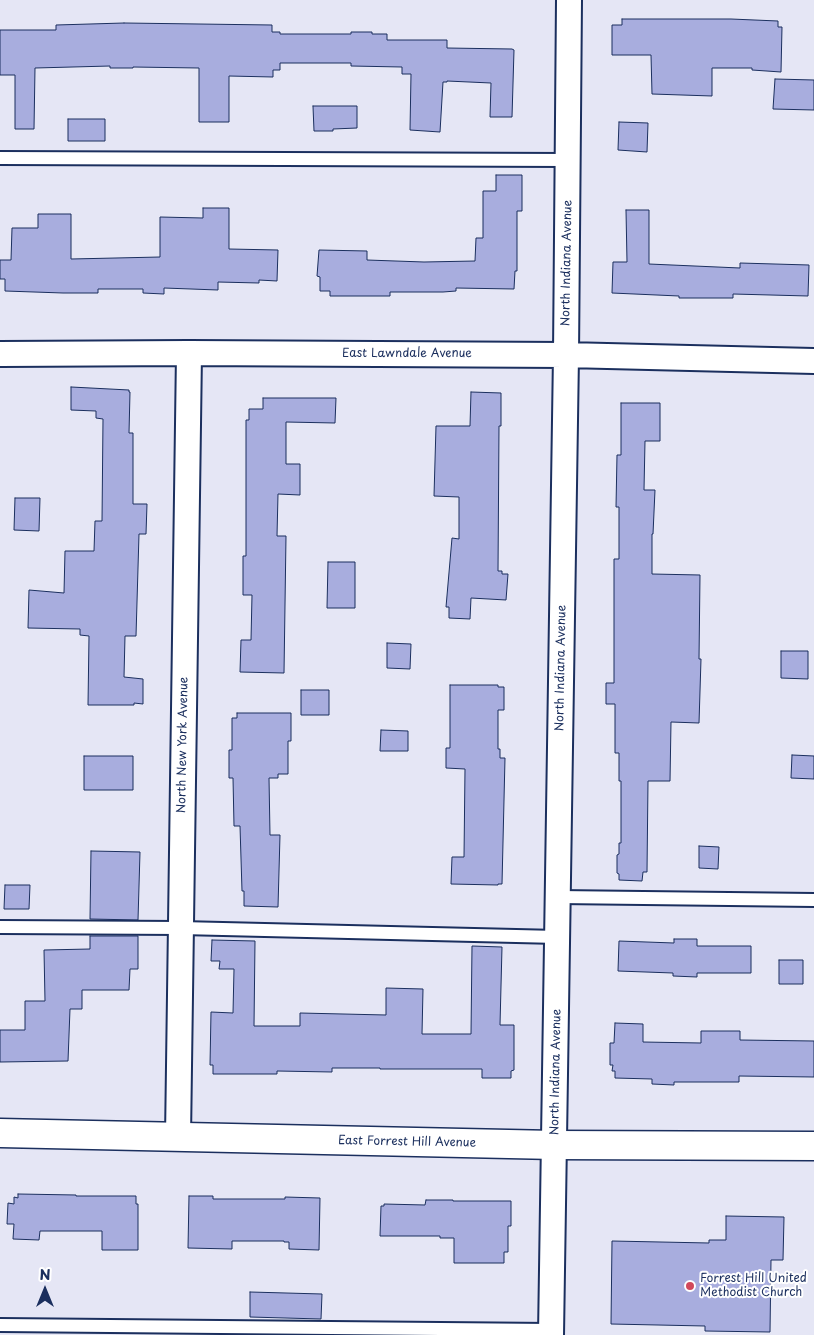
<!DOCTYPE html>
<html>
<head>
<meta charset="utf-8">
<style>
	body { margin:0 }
	#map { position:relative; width:814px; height:1335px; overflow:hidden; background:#e5e6f5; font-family:"Playpen Sans",sans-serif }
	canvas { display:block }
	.north { position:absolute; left:20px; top:1265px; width:50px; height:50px; -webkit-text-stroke:4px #fff; paint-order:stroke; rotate:0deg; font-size:14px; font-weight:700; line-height:20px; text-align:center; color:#1b2f5e }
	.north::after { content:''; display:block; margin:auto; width:18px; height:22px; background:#1b2f5e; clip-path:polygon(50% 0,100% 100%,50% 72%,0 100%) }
</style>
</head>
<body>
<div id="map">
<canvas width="814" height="1335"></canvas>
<div class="north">N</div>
</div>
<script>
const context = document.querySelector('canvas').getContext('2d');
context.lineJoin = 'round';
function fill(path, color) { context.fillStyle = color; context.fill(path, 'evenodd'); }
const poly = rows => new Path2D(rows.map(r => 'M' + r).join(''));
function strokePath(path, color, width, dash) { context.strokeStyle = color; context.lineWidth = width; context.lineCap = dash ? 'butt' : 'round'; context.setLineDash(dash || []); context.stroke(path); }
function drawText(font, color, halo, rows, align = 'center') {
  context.font = font + ' "Playpen Sans",sans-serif'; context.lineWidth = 4; context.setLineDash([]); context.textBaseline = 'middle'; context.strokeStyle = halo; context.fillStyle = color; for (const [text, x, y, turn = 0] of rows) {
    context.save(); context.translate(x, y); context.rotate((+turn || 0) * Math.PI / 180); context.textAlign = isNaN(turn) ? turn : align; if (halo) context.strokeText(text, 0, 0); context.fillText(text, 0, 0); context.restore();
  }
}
const building = poly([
	[622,19,731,19,778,21,778,27,782,27,781,72,752,70,752,68,712,68,712,96,652,94,651,55,612,55,612,25,622,25,622,19],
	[124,23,272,25,272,32,280,32,280,34,351,34,351,32,372,32,372,34,387,34,387,40,447,40,447,48,512,49,514,50,512,117,490,117,491,83,447,81,447,82,443,82,440,132,410,130,411,74,402,74,402,67,351,66,351,63,280,63,280,70,273,70,273,77,229,76,229,122,199,122,199,68,133,67,133,68,110,68,110,66,35,68,34,129,15,129,15,75,0,75,0,30,56,30,56,25,124,23],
	[775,79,814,80,814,110,773,109,775,79],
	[313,106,357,106,357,128,333,129,333,131,314,131,313,106],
	[68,119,105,119,105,141,68,141,68,119],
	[619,122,648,123,647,152,618,150,619,122],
	[496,175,522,175,522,211,517,211,517,271,515,271,514,289,456,288,456,291,443,292,390,292,390,296,330,296,330,291,320,291,320,277,317,276,319,250,367,251,367,260,424,262,475,261,476,238,483,238,483,191,496,191,496,175],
	[203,208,229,208,229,249,278,250,277,281,259,280,259,283,218,282,218,290,164,288,164,294,143,293,143,289,98,289,98,293,63,293,5,291,5,279,0,279,0,260,11,260,12,228,38,228,38,214,71,214,71,259,160,257,160,217,203,218,203,208],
	[626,210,649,210,649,264,740,268,740,263,809,265,808,296,733,294,733,298,679,298,679,296,612,293,613,262,627,262,626,210],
	[71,387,129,390,129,392,130,392,129,433,133,433,133,504,147,504,146,534,139,534,136,636,125,636,124,677,143,679,143,704,134,703,134,705,88,705,89,636,80,635,80,629,28,628,29,590,64,593,65,551,94,551,95,521,102,521,103,419,96,418,96,411,71,410,71,387],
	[471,392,501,393,501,426,499,426,498,571,502,571,502,574,508,574,506,600,471,598,470,619,449,618,449,607,446,607,452,538,459,539,459,497,434,496,436,426,470,426,471,392],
	[263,398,336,398,335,423,286,422,286,464,300,464,300,495,278,494,277,536,286,536,284,673,240,672,241,640,251,640,252,595,243,595,243,556,246,556,246,420,249,420,249,409,263,409,263,398],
	[621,403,660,403,660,441,645,441,644,490,655,490,653,534,652,534,652,574,700,575,699,659,701,659,699,723,671,722,670,781,648,781,647,872,643,872,642,881,619,880,619,874,617,873,617,855,619,854,619,843,621,843,621,781,619,781,619,753,615,753,615,704,606,704,606,683,614,683,614,559,619,559,619,507,616,507,617,455,621,455,621,403],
	[15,498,40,498,39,531,14,530,15,498],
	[328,562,355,562,355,608,327,608,328,562],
	[387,643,411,644,410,669,387,668,387,643],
	[781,651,808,651,808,679,781,678,781,651],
	[450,685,498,685,498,687,504,687,504,710,498,710,498,749,500,749,500,758,505,758,502,884,498,884,498,885,451,884,452,857,464,857,465,769,446,768,446,748,450,748,450,685],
	[301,690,329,690,329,715,301,715,301,690],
	[237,713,291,713,291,741,288,741,288,774,278,774,278,778,269,778,270,835,280,835,278,907,244,906,244,891,242,891,240,826,234,826,233,778,229,778,229,750,232,750,232,718,237,718,237,713],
	[381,730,408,731,408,751,380,751,381,730],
	[792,755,814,756,814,779,791,778,792,755],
	[84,756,133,756,133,790,84,790,84,756],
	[699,846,719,847,718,869,699,868,699,846],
	[91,851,140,852,138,920,90,919,91,851],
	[5,885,30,885,29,909,4,909,5,885],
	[90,936,138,936,138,969,130,969,129,990,82,990,82,1009,70,1009,68,1061,0,1062,0,1030,25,1030,25,1001,45,1001,44,950,90,949,90,936],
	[674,939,697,939,697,946,751,946,751,973,697,973,697,977,673,976,673,973,618,971,619,941,674,943,674,939],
	[212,940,255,941,254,1026,300,1026,300,1013,386,1015,386,988,423,989,422,1034,471,1034,472,946,502,947,500,1025,514,1025,514,1070,511,1071,511,1078,482,1078,482,1069,380,1069,380,1068,332,1068,332,1072,277,1071,277,1074,213,1074,213,1065,210,1065,211,1012,233,1013,234,969,219,969,220,961,211,961,212,940],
	[779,960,803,960,803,984,779,984,779,960],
	[615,1023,643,1024,643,1042,701,1043,701,1031,740,1031,740,1040,814,1041,814,1077,739,1076,739,1082,674,1082,674,1085,652,1084,652,1079,615,1078,615,1071,612,1071,613,1065,610,1065,610,1043,614,1043,615,1023],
	[18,1194,76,1195,76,1196,136,1196,136,1204,138,1204,138,1250,102,1250,102,1231,40,1231,39,1240,13,1239,14,1224,7,1224,8,1203,14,1204,14,1197,18,1198,18,1194],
	[189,1196,213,1196,213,1199,285,1199,285,1197,320,1198,319,1250,289,1249,289,1242,284,1242,284,1241,232,1241,232,1249,188,1248,189,1196],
	[426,1200,453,1200,453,1201,511,1201,511,1226,508,1226,508,1252,504,1252,504,1263,454,1263,454,1238,440,1238,440,1236,380,1236,381,1206,384,1206,384,1204,425,1205,426,1200],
	[726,1216,784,1217,783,1260,771,1260,770,1332,705,1331,705,1326,611,1324,612,1241,709,1243,709,1240,726,1240,726,1216],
	[250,1292,322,1294,321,1319,250,1317,250,1292]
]);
fill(building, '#a8adde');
strokePath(building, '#1b2f5e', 1);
const service = poly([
	[0,158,568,160],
	[558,897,814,900],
	[0,927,181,928,558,937],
	[0,1325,551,1330]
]);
const minor = poly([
	[0,354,189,353,566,355,814,361],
	[178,1137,189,353],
	[551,1335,566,355,569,0]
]);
const secondary = poly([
	[0,1133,555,1145,814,1146]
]);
strokePath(service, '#1b2f5e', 16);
strokePath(minor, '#1b2f5e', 28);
strokePath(secondary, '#1b2f5e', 31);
strokePath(service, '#fff', 12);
strokePath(minor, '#fff', 24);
strokePath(secondary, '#fff', 28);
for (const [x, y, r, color] of [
	[690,1286,5,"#d1495b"]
]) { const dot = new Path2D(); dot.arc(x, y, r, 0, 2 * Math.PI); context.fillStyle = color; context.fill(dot); strokePath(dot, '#fff', 2); }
drawText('12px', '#1b2f5e', '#fff', [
	["North Indiana Avenue",567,263,-89],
	["East Lawndale Avenue",407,354],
	["North Indiana Avenue",561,668,-89],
	["North New York Avenue",183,745,-89],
	["North Indiana Avenue",556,1072,-89],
	["East Forrest Hill Avenue",407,1142,1]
]);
drawText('12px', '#1b2f5e', '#fff', [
	["Forrest Hill United",700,1279],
	["Methodist Church",700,1293]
], 'left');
</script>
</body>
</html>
